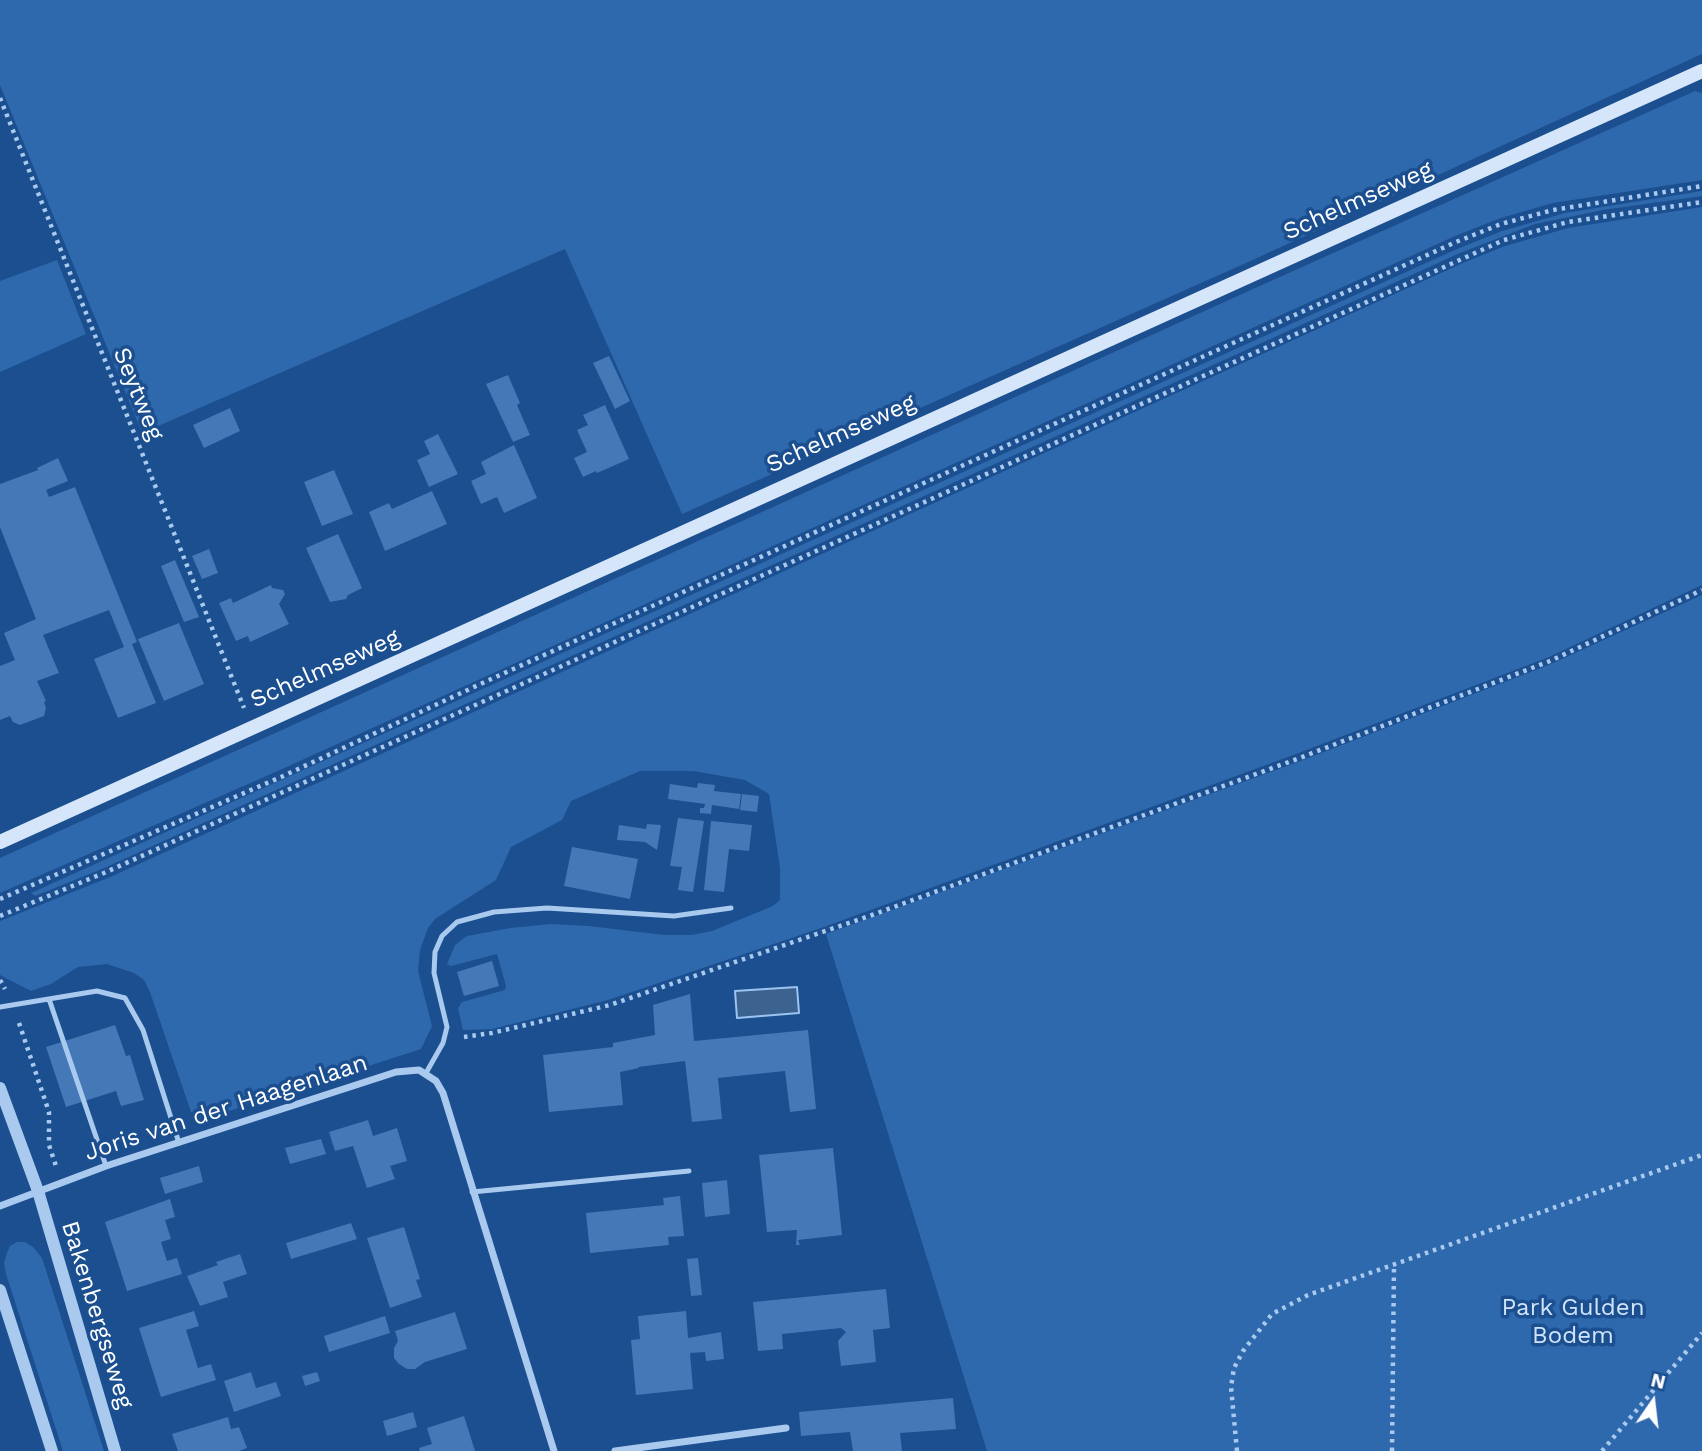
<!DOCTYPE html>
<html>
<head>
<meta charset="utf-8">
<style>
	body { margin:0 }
	#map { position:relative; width:1702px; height:1451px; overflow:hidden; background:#1b4f8f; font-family:"Work Sans",sans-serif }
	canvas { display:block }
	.north { position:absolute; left:1618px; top:1367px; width:70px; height:70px; -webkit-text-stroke:5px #1b4f8f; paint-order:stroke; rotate:14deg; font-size:19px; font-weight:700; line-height:28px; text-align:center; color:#fff }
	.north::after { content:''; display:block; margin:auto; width:24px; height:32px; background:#fff; clip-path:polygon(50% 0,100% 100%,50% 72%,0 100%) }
</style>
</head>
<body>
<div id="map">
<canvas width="1702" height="1451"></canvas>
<div class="north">N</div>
</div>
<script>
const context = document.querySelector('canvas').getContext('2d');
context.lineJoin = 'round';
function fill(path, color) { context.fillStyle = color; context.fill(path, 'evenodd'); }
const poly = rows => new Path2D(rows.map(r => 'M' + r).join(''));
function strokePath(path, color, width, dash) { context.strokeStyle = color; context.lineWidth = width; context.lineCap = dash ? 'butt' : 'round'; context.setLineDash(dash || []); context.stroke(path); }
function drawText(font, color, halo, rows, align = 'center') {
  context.font = font + ' "Work Sans",sans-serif'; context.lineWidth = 7; context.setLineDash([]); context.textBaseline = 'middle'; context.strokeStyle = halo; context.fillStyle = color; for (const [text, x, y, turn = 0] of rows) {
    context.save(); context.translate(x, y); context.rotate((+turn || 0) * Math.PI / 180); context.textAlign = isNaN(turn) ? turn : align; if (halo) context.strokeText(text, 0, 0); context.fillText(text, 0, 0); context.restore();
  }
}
fill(poly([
	[0,0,1702,0,1702,54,1246,263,682,514,565,249,142,433,0,85],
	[1695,91,1702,93,1702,180,1553,203,1501,218,1455,236,280,770,0,893,0,858,1253,289],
	[1702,191,1702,196,1603,210,1535,224,1460,253,102,869,35,896,31,893,1457,249,1502,231,1565,213],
	[1702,207,1702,585,1549,657,1296,754,824,927,608,1000,492,1029,463,1030,458,1008,462,1002,505,990,506,986,497,954,451,966,447,964,455,945,467,936,510,928,551,924,589,926,664,935,691,935,712,931,773,906,780,900,780,868,769,794,745,780,693,771,640,771,571,801,562,820,511,847,496,880,435,919,428,928,420,950,418,971,432,1026,421,1049,201,1120,191,1112,150,992,144,980,134,973,107,964,78,967,51,984,31,991,0,975,0,921,108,878,1463,263,1505,246,1568,228],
	[57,260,86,334,0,372,0,281],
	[1702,595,1702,1451,987,1451,826,934,1298,762,1551,664],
	[17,1242,25,1242,33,1247,42,1258,104,1451,63,1451,6,1274,4,1263,7,1253,10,1246]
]), '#2e69ad');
const water = poly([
	[797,987,799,1013,737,1018,735,991,797,987]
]);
fill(water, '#3c6290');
strokePath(water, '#9cc4f0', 2);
fill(poly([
	[609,356,630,401,615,409,593,363],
	[508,375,520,403,517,405,530,435,513,442,486,384],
	[605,405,629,459,597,473,596,471,583,477,574,458,587,452,577,430,588,425,583,415],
	[230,408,240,431,204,448,193,425],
	[438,434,458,474,429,487,417,460,430,454,424,441],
	[514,445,537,498,504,513,497,497,481,504,471,481,486,474,481,462],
	[58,458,68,481,46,490,49,497,75,487,137,642,132,644,156,703,118,718,94,659,124,647,109,610,43,635,59,673,37,681,46,701,44,702,46,708,44,716,20,725,13,722,10,716,0,720,0,666,15,660,4,633,36,619,0,527,0,484,38,470,37,468],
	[334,470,353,514,322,526,304,482],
	[432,491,447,524,385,551,369,512,389,503,392,509],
	[338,534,362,588,348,595,346,599,330,602,306,548],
	[209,549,218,573,202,579,192,556],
	[175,560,199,617,184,622,161,566],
	[271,585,272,588,283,590,285,594,279,604,289,624,250,642,248,636,236,641,219,603,231,598,233,603],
	[179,623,204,684,164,701,138,639],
	[698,783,715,785,714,791,741,794,739,809,712,805,711,814,700,813,700,808,704,808,705,804,668,799,670,784,697,788],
	[742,794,759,796,757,812,740,810],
	[678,818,704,821,693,892,678,890,682,867,670,866],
	[711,821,752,825,749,851,729,849,724,892,704,890],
	[647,824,661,825,657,850,645,842,617,840,619,825,646,829],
	[572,847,638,859,630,899,564,886],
	[492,961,499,986,464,996,457,972],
	[690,994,694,1041,808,1030,816,1109,790,1112,785,1071,718,1078,722,1119,692,1122,685,1061,638,1067,639,1068,620,1072,623,1105,549,1112,543,1055,613,1047,613,1043,655,1035,653,1005],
	[115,1025,126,1056,130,1055,144,1100,121,1106,116,1091,66,1107,46,1047],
	[368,1120,373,1136,397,1128,407,1161,390,1166,395,1179,367,1188,353,1146,335,1151,329,1132],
	[321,1139,326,1154,290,1164,285,1148],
	[833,1148,842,1235,798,1240,800,1245,796,1245,797,1230,767,1232,759,1155],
	[199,1166,203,1182,165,1194,160,1178],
	[727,1180,730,1214,705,1217,702,1183],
	[680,1196,684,1236,668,1237,669,1245,590,1253,586,1213,664,1205,663,1198],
	[170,1199,175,1217,165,1220,171,1239,161,1242,167,1261,177,1258,182,1274,127,1291,105,1222],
	[351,1223,357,1239,291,1259,286,1243],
	[404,1227,420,1279,416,1280,422,1297,390,1308,367,1238],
	[240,1254,247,1274,223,1282,228,1297,200,1306,187,1276,218,1265,216,1262],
	[698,1258,702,1295,691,1296,687,1259],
	[886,1289,890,1328,873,1330,876,1362,841,1366,838,1341,846,1332,841,1328,782,1334,783,1349,758,1351,753,1302],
	[194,1311,199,1326,186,1330,198,1368,211,1364,216,1380,161,1397,139,1328],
	[686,1311,688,1338,721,1332,724,1359,706,1361,705,1352,690,1353,693,1389,636,1395,631,1340,640,1339,638,1316],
	[455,1312,467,1349,425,1362,415,1369,407,1369,399,1364,394,1358,394,1348,398,1341,395,1331],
	[385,1316,390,1333,329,1352,324,1336],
	[251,1372,256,1388,276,1382,281,1396,234,1412,224,1381],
	[317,1372,320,1381,305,1386,302,1376],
	[953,1398,956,1429,900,1433,902,1451,853,1451,850,1432,801,1436,799,1412],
	[413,1412,417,1427,387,1436,383,1421],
	[464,1416,475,1451,420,1451,419,1448,432,1444,427,1428],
	[228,1417,231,1429,239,1427,247,1448,239,1451,178,1451,172,1434]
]), '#4478b7');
strokePath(poly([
	[0,98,244,708],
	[0,899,281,777,489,680,1456,242,1501,224,1553,210,1702,186],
	[0,916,104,873,1504,240,1568,222,1702,202],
	[0,980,5,989],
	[19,1023,49,1112,49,1145,56,1166],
	[464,1037,492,1033,610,1005,872,915,1297,759,1550,661,1702,590],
	[1237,1451,1231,1387,1234,1368,1243,1351,1272,1314,1308,1295,1702,1155],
	[1392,1451,1394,1265],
	[1602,1451,1702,1333]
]), '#a9c9ee', 4.5, [3.5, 5]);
strokePath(poly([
	[49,999,106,1166],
	[0,1007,97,991,125,998,143,1030,179,1143],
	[426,1073,443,1043,447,1027,434,973,435,952,442,936,457,922,494,912,547,908,674,916,731,908],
	[472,1192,689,1171]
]), '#a9c9ee', 5);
strokePath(poly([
	[0,1206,106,1166,396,1072,419,1070,436,1081,443,1093,554,1451],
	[615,1451,786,1428]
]), '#a9c9ee', 7);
strokePath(poly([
	[0,1088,38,1191,115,1451],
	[0,1290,52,1451]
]), '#a9c9ee', 12);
strokePath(poly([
	[0,842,1702,71]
]), '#d6e6fa', 14);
drawText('24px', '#fff', '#1b4f8f', [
	["Schelmseweg",1358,201,-24],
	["Seytweg",138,394,68],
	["Schelmseweg",841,434,-24],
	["Schelmseweg",325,669,-24],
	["Joris van der Haagenlaan",226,1108,-18],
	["Bakenbergseweg",97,1315,73]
]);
drawText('24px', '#cfe3fa', '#1b4f8f', [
	["Park Gulden",1573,1308],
	["Bodem",1573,1336]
]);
</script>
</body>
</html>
